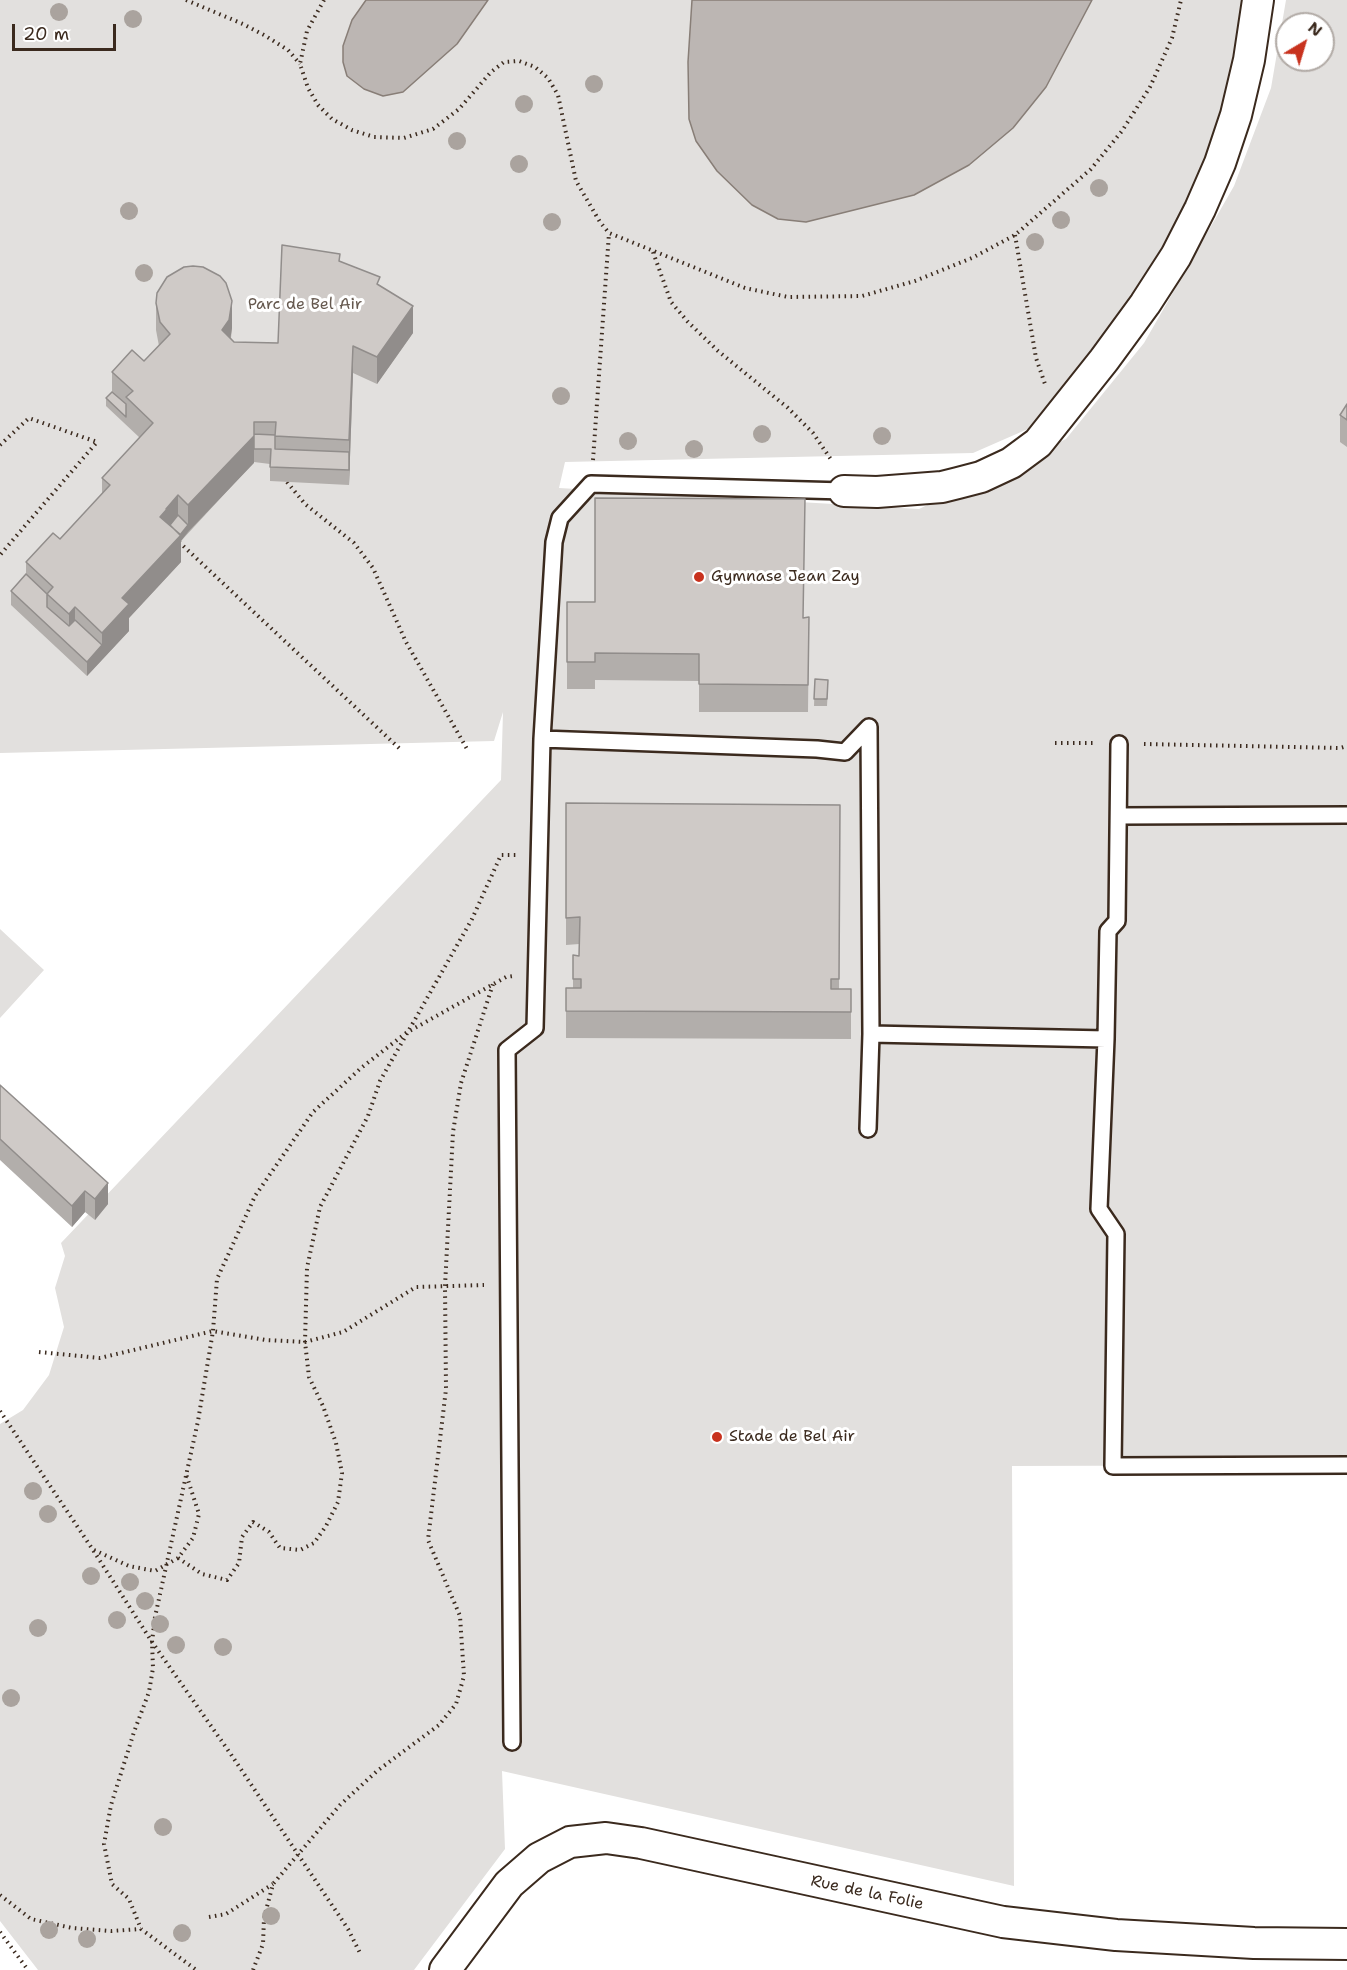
<!DOCTYPE html>
<html>
<head>
<meta charset="utf-8">
<style>
	body { margin:0 }
	#map { position:relative; width:1347px; height:1970px; overflow:hidden; background:#fff; font-family:"Shantell Sans",sans-serif }
	canvas { display:block }
	.north { position:absolute; left:1275px; top:12px; width:60px; height:60px; box-sizing:border-box; background:#fff; border:2px solid #b1aaa5; border-radius:50%; rotate:38deg; font-size:16px; font-weight:700; line-height:24px; text-align:center; color:#3b2a1e }
	.north::after { content:''; display:block; margin:auto; width:21px; height:27px; background:#c8321e; clip-path:polygon(50% 0,100% 100%,50% 72%,0 100%) }
	.scale { position:absolute; left:12px; top:24px; width:104px; height:27px; box-sizing:border-box; border:3px solid #3b2a1e; border-top:0; padding-left:8px; font-size:18px; line-height:21px; white-space:nowrap; color:#3b2a1e; -webkit-text-stroke:4px #fff; paint-order:stroke }
</style>
</head>
<body>
<div id="map">
<canvas width="1347" height="1970"></canvas>
<div class="north">N</div>
<div class="scale">20 m</div>
</div>
<script>
const context = document.querySelector('canvas').getContext('2d');
context.lineJoin = 'round';
function fill(path, color) { context.fillStyle = color; context.fill(path, 'evenodd'); }
const poly = rows => new Path2D(rows.map(r => 'M' + r).join(''));
function strokePath(path, color, width, dash) { context.strokeStyle = color; context.lineWidth = width; context.lineCap = dash ? 'butt' : 'round'; context.setLineDash(dash || []); context.stroke(path); }
function drawText(font, color, halo, rows, align = 'center') {
  context.font = font + ' "Shantell Sans",sans-serif'; context.lineWidth = 6; context.setLineDash([]); context.textBaseline = 'middle'; context.strokeStyle = halo; context.fillStyle = color; for (const [text, x, y, turn = 0] of rows) {
    context.save(); context.translate(x, y); context.rotate((+turn || 0) * Math.PI / 180); context.textAlign = isNaN(turn) ? turn : align; if (halo) context.strokeText(text, 0, 0); context.fillText(text, 0, 0); context.restore();
  }
}
fill(poly([
	[0,0,1258,0,1257,7,1173,261,1062,414,973,453,565,462,559,488,919,509,1066,439,1144,343,1234,186,1271,88,1286,0,1347,0,1347,1465,1012,1466,1014,1886,502,1771,505,1849,414,1970,38,1970,0,1921,0,1424,23,1410,49,1375,64,1327,55,1288,65,1256,61,1243,501,780,503,712,494,741,0,753],
	[1287,24,1323,24,1323,60,1287,60],
	[0,929,44,970,0,1018]
]), '#e2e0de');
const water = poly([
	[366,0,488,0,457,44,403,92,383,96,364,89,347,76,343,62,343,46,352,20,366,0],
	[692,0,1092,0,1046,87,1013,128,969,165,914,195,806,222,778,219,752,205,717,171,696,141,689,119,688,62,692,0]
]);
fill(water, '#bcb6b3');
strokePath(water, '#887e77', 1.5);
const lane = poly([
	[542,739,817,749,845,752,869,727],
	[1119,816,1347,815],
	[871,1034,1106,1039,1099,1209,1116,1234,1113,1466,1347,1465],
	[1106,1039,1108,931,1117,921,1119,744],
	[868,1129,871,1034,869,727],
	[512,1742,507,1050,535,1028,542,739,554,542,560,518,591,484,844,491]
]);
const street = poly([
	[844,491,877,492,942,487,958,483,981,477,1011,463,1038,443,1104,360,1145,304,1176,256,1200,209,1220,163,1236,115,1249,60,1258,0],
	[445,1970,509,1884,539,1858,570,1842,606,1838,641,1843,1003,1922,1116,1935,1254,1943,1347,1944]
]);
strokePath(lane, '#3b2a1e', 20);
strokePath(street, '#3b2a1e', 34);
strokePath(poly([
	[186,0,243,24,264,35,288,50,300,64],
	[324,0,307,31,300,64,308,88,318,105,332,119,352,130,374,137,404,138,433,129,459,109,491,72,504,62,519,61,535,67,548,78,558,95,576,181,600,222,609,233,745,288,788,297,862,296,915,281,972,258,1015,235,1091,169,1122,131,1150,87,1172,38,1181,0],
	[1015,235,1036,358,1045,384],
	[653,252,671,302,688,322,718,351,788,408,813,433,832,461],
	[0,445,29,418,97,442,0,555],
	[593,460,609,233],
	[287,482,305,504,354,543,373,568,406,642,467,749],
	[179,542,400,749],
	[1055,743,1095,743],
	[1144,744,1340,748,1347,746],
	[39,1352,100,1358,213,1331,266,1340,305,1342,343,1332,416,1287,484,1285],
	[0,1411,93,1550,152,1642,230,1753,348,1929,360,1953],
	[94,1550,129,1566,155,1571,178,1558,193,1538,199,1514,186,1474],
	[178,1558,202,1574,227,1580,239,1563,242,1537,253,1522,269,1532,280,1548,300,1550,314,1543,326,1526,338,1502,342,1473,336,1443,323,1406,309,1377,305,1342,307,1268,320,1207,368,1116,380,1081,472,919,501,855,516,855],
	[0,1895,31,1919,72,1928,111,1931,141,1929],
	[209,1917,226,1914,273,1884],
	[0,1932,28,1970],
	[195,1969,141,1929,129,1899,112,1884,104,1844,111,1805,134,1732,149,1692,153,1668,152,1642,155,1617,198,1421,213,1331,217,1279,255,1196,313,1112,361,1068,406,1033,506,977,513,976],
	[253,1970,263,1944,264,1918,273,1884,340,1805,377,1771,439,1725,456,1704,464,1676,460,1616,428,1540,446,1389,445,1286,453,1132,461,1083,493,984]
]), '#3b2a1e', 4, [1.5, 4.5]);
strokePath(lane, '#fff', 15);
strokePath(street, '#fff', 30);
context.fillStyle = '#aaa39e';
for (const [x, y] of [
	[59,12],
	[133,19],
	[594,84],
	[524,104],
	[457,141],
	[519,164],
	[1099,188],
	[129,211],
	[1061,220],
	[552,222],
	[1035,242],
	[144,273],
	[561,396],
	[762,434],
	[882,436],
	[628,441],
	[694,449],
	[33,1491],
	[48,1514],
	[91,1576],
	[130,1582],
	[145,1601],
	[117,1620],
	[160,1624],
	[38,1628],
	[176,1645],
	[223,1647],
	[11,1698],
	[163,1827],
	[271,1916],
	[49,1930],
	[182,1933],
	[87,1939]
]) { context.beginPath(); context.arc(x, y, 9, 0, 2 * Math.PI); context.fill(); }
fill(poly([
	[340,262,380,286,413,333,377,384,353,373,349,485,270,481,270,464,254,462,181,541,181,562,129,618,129,631,87,676,11,605,11,591,26,574,26,562,60,539,102,494,102,478,140,438,106,406,106,398,112,392,112,372,144,361,159,346,156,330,156,303,232,328,231,338,234,342,278,343],
	[1347,404,1347,447,1340,442,1340,415],
	[809,617,808,712,699,712,699,681,595,680,595,689,567,689,567,629],
	[815,679,828,687,827,706,814,706],
	[566,803,840,805,839,989,851,989,851,1039,566,1038,566,988,573,988,573,955,579,956,579,944,566,945],
	[0,1085,108,1204,95,1220,85,1212,72,1227,0,1160]
]), '#b2aeab');
fill(poly([
	[232,301,232,328,229,347,222,330],
	[413,306,413,333,377,384,377,357],
	[353,346,353,373,349,485,349,440],
	[254,422,254,463,188,532,188,505],
	[178,495,178,522,167,534,160,517,166,509],
	[188,525,188,532,181,541,181,562,129,618,129,631,87,676,87,662,102,645,102,633,122,598],
	[75,607,75,634,69,641,69,614],
	[108,1183,108,1204,95,1220,95,1199],
	[85,1191,85,1212,72,1227,72,1206]
]), '#918d8b');
const building = poly([
	[282,245,340,254,339,261,380,277,377,284,413,306,377,357,353,346,349,440,275,436,276,422,254,422,254,436,188,505,178,495,166,509,167,509,160,517,181,535,122,598,129,604,102,633,75,607,69,614,47,594,53,587,26,562,53,533,60,539,110,485,102,478,153,423,126,397,133,391,112,372,132,350,144,361,170,334,160,322,156,303,157,293,167,277,184,267,193,266,203,267,220,276,226,283,232,301,229,320,222,330,234,342,278,343,282,245],
	[112,392,126,404,126,417,106,398,112,392],
	[1347,404,1347,420,1340,415,1347,404],
	[254,434,275,435,275,449,349,452,349,470,270,467,271,449,254,449,254,434],
	[595,498,805,499,803,618,809,617,808,685,699,684,699,654,595,653,595,662,567,662,567,602,595,602,595,498],
	[178,515,188,525,180,535,170,525,178,515],
	[26,574,47,594,47,607,69,626,75,620,102,645,87,662,11,591,26,574],
	[815,679,828,680,827,699,814,699,815,679],
	[566,803,840,805,839,979,831,979,831,989,851,989,851,1012,566,1011,566,988,581,988,581,979,573,979,573,955,579,956,580,917,566,918,566,803],
	[0,1085,108,1183,95,1199,85,1191,72,1206,0,1139,0,1085]
]);
fill(building, '#cfcac7');
strokePath(building, '#918d8b', 1.5);
for (const [x, y, r, color] of [
	[699,577,6,"#c8321e"],
	[717,1437,6,"#c8321e"]
]) { const dot = new Path2D(); dot.arc(x, y, r, 0, 2 * Math.PI); context.fillStyle = color; context.fill(dot); strokePath(dot, '#fff', 2); }
drawText('16px', '#65584e', '#fff', [
	["Parc de Bel Air",305,305]
]);
drawText('16px', '#3b2a1e', '#fff', [
	["Gymnase Jean Zay",711,577],
	["Stade de Bel Air",729,1437]
], 'left');
drawText('16px', '#3b2a1e', '#fff', [
	["Rue de la Folie",867,1893,12]
]);
</script>
</body>
</html>
